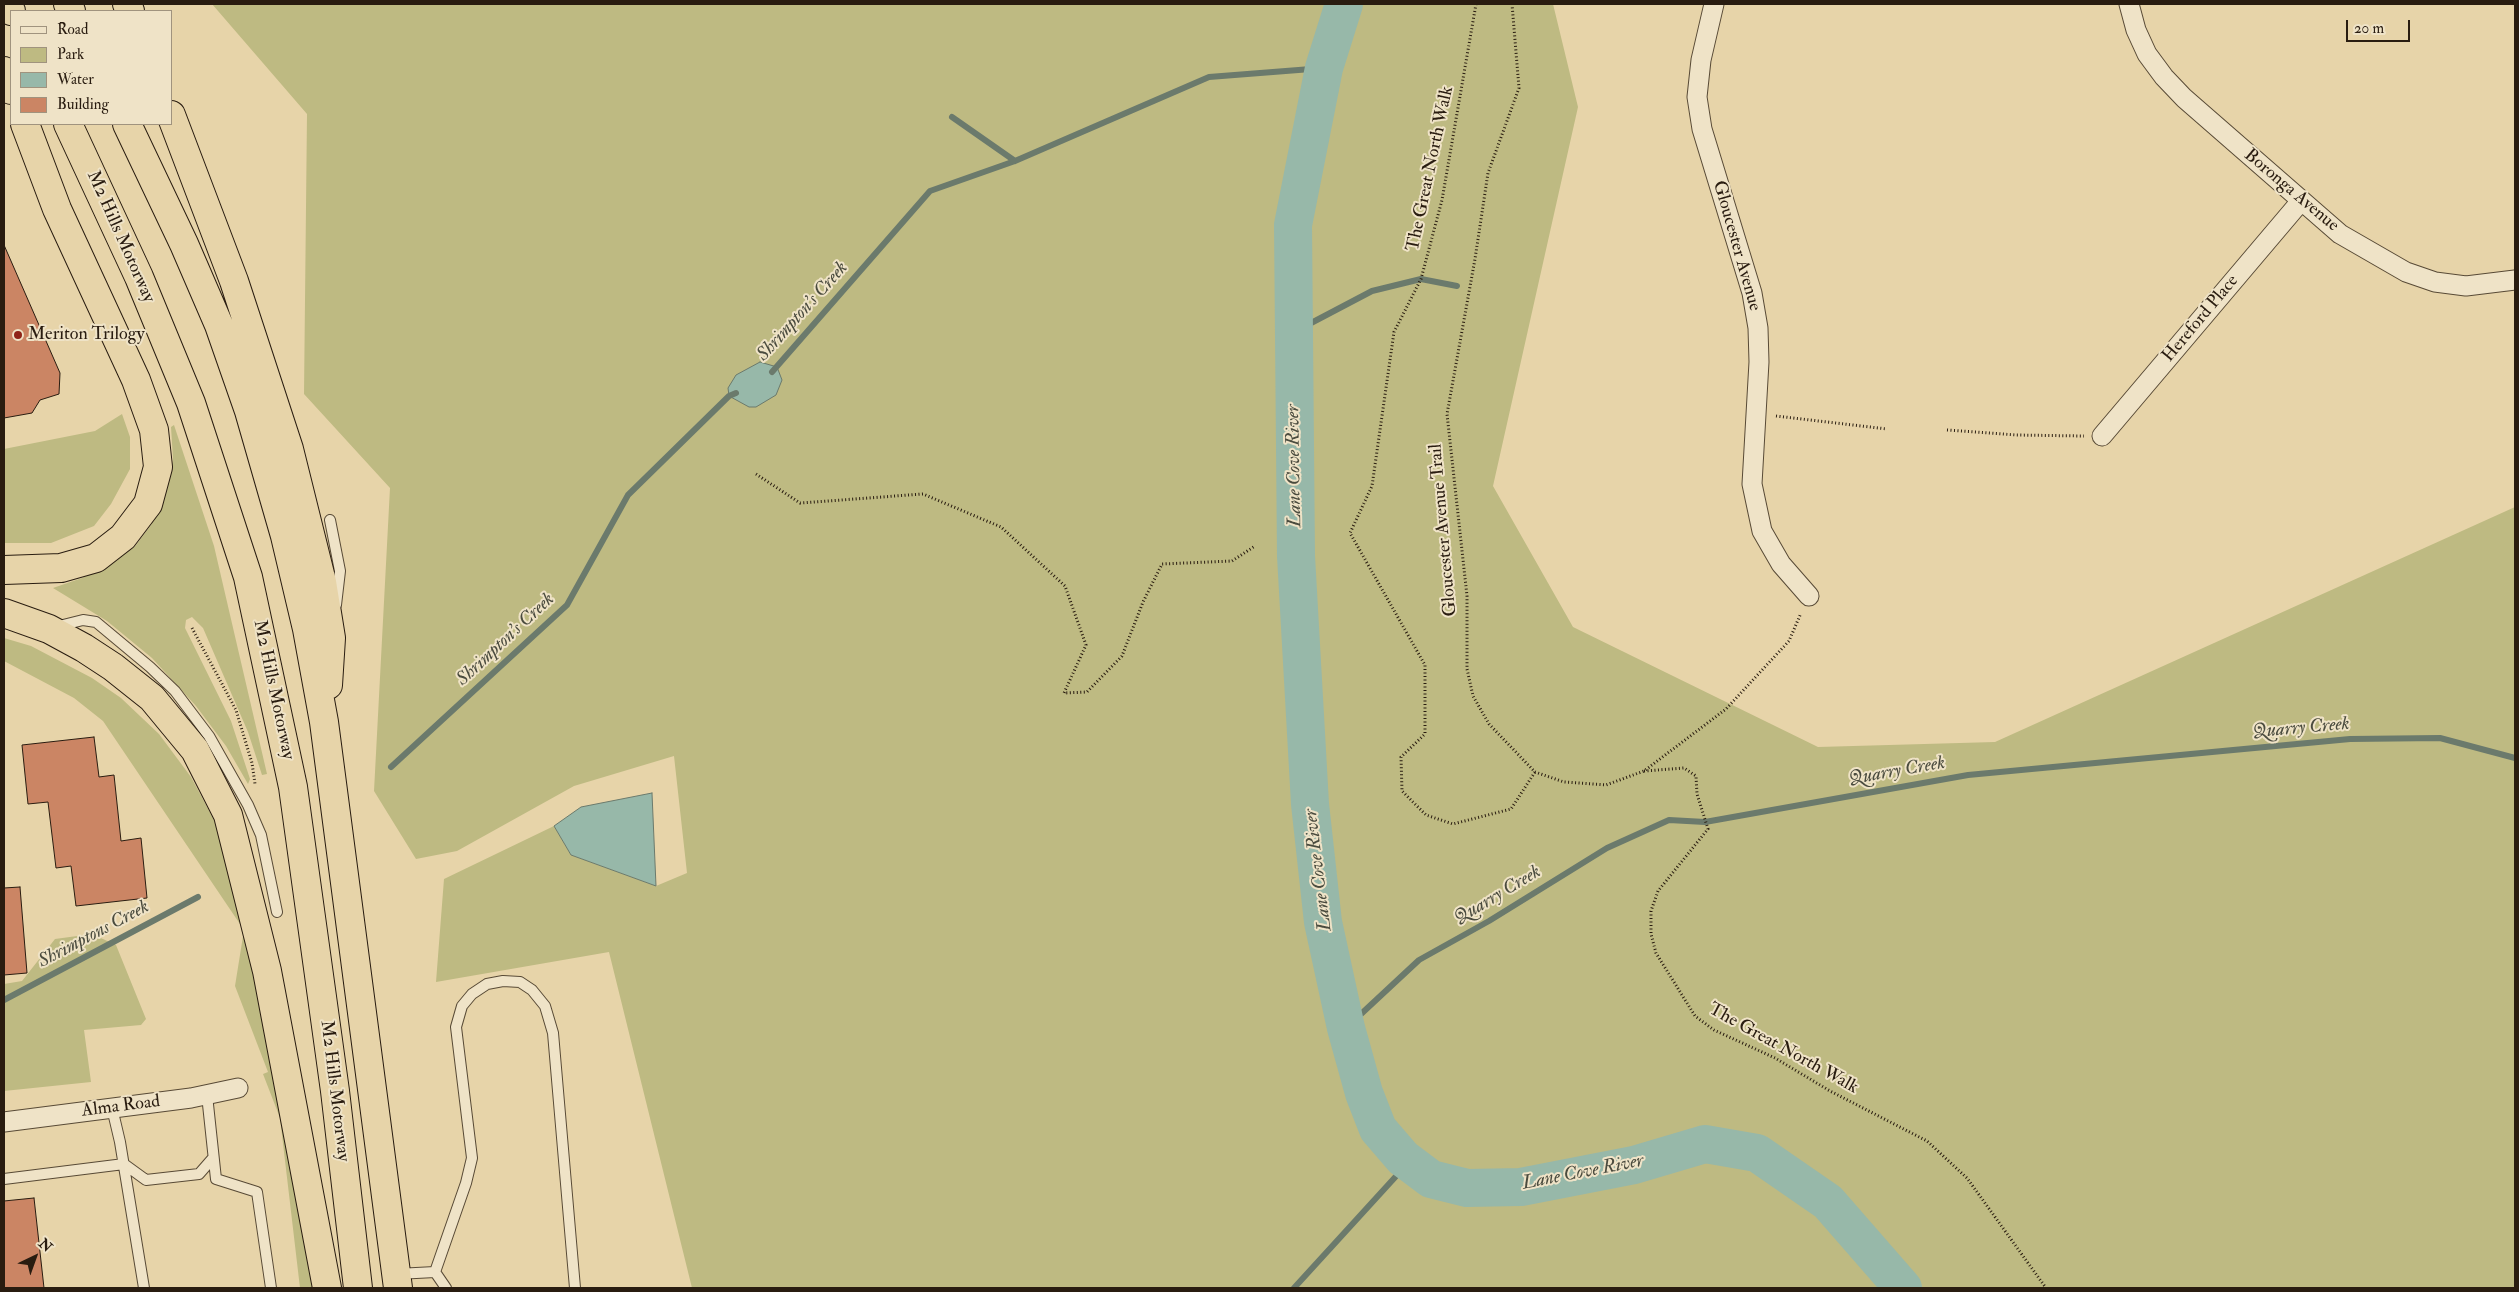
<!DOCTYPE html>
<html>
<head>
<meta charset="utf-8">
<style>
	body { margin:0 }
	#map { position:relative; width:2519px; height:1292px; overflow:hidden; background:#e7d4a9; font-family:"IM FELL Double Pica",serif }
	canvas { display:block }
	.frame { position:absolute; inset:0; border:5px solid #291c10; pointer-events:none }
	.legend { position:absolute; left:10px; top:10px; width:162px; height:115px; box-sizing:border-box; background:#efe3c7; border:1px solid #a0937e; margin:0; padding:6px 9px; list-style:none; font-size:15px; color:#291c10 }
	.legend li { display:flex; align-items:center; gap:10px; height:25px }
	.legend b { width:25px; border:1px solid #a0937e }
	.north { position:absolute; left:10px; top:1232px; width:50px; height:50px; -webkit-text-stroke:4px #efe3c7; paint-order:stroke; rotate:42deg; font-size:14px; font-weight:700; line-height:20px; text-align:center; color:#291c10 }
	.north::after { content:''; display:block; margin:auto; width:18px; height:22px; background:#291c10; clip-path:polygon(50% 0,100% 100%,50% 72%,0 100%) }
	.scale { position:absolute; left:2346px; top:20px; width:64px; height:22px; box-sizing:border-box; border:2px solid #291c10; border-top:0; padding-left:6px; font-size:15px; line-height:18px; white-space:nowrap; color:#291c10; -webkit-text-stroke:4px #efe3c7; paint-order:stroke }
</style>
</head>
<body>
<div id="map">
<canvas width="2519" height="1292"></canvas>
<div class="frame"></div>
<ul class="legend">
<li><b style="height:6px;background:#efe3c7"></b>Road</li>
<li><b style="height:14px;background:#beba82"></b>Park</li>
<li><b style="height:14px;background:#97b8a9"></b>Water</li>
<li><b style="height:14px;background:#cb8564"></b>Building</li>
</ul>
<div class="north">N</div>
<div class="scale">20 m</div>
</div>
<script>
const context = document.querySelector('canvas').getContext('2d');
context.lineJoin = 'round';
function fill(path, color) { context.fillStyle = color; context.fill(path, 'evenodd'); }
const poly = rows => new Path2D(rows.map(r => 'M' + r).join(''));
function strokePath(path, color, width, dash) { context.strokeStyle = color; context.lineWidth = width; context.lineCap = dash ? 'butt' : 'round'; context.setLineDash(dash || []); context.stroke(path); }
function drawText(font, color, halo, rows, align = 'center') {
  context.font = font + ' "IM FELL Double Pica",serif'; context.lineWidth = 4; context.setLineDash([]); context.textBaseline = 'middle'; context.strokeStyle = halo; context.fillStyle = color; for (const [text, x, y, turn = 0] of rows) {
    context.save(); context.translate(x, y); context.rotate((+turn || 0) * Math.PI / 180); context.textAlign = isNaN(turn) ? turn : align; if (halo) context.strokeText(text, 0, 0); context.fillText(text, 0, 0); context.restore();
  }
}
fill(poly([
	[212,4,1553,4,1578,107,1493,486,1573,627,1818,747,1995,742,2515,507,2515,1288,692,1288,609,952,436,982,444,879,554,826,571,855,656,886,687,873,674,756,574,786,457,851,416,859,374,791,390,488,304,394,307,114],
	[122,414,130,437,130,469,111,504,94,526,51,543,4,543,4,449,95,431],
	[174,425,214,546,267,774,262,775,248,732,203,628,192,617,186,620,185,628,231,721,250,779,248,784,226,746,196,706,152,658,107,621,53,588,82,578,109,564,136,545,151,525,167,490,173,459,171,427],
	[4,638,31,646,92,678,121,698,159,734,191,777,214,820,250,929,316,1288,300,1288,280,1118,263,1074,268,1072,235,986,244,930,103,721,74,698,4,661],
	[92,934,116,945,146,1019,141,1025,84,1030,91,1082,4,1091,4,984,22,981,55,939]
]), '#beba82');
const water = poly([
	[760,362,777,367,782,380,776,395,756,407,749,407,729,396,728,388,736,375,760,362],
	[652,793,656,886,571,855,554,826,581,807,652,793]
]);
fill(water, '#97b8a9');
strokePath(water, '#6b7a6c', 1);
strokePath(poly([
	[952,117,1015,161],
	[1294,332,1372,291,1421,279,1457,286],
	[772,372,930,191,1015,161,1209,77,1324,68],
	[391,767,567,605,628,495,729,396,736,393],
	[4,1000,198,897],
	[1346,1028,1419,960,1489,921,1607,848,1669,820,1705,822,1968,775,2350,739,2440,738,2515,758],
	[1294,1288,1409,1162]
]), '#6b7a6c', 6);
strokePath(poly([
	[1344,4,1324,68,1293,225,1296,556,1310,804,1323,922,1346,1028,1364,1093,1378,1129,1403,1158,1431,1179,1467,1188,1521,1187,1634,1165,1705,1144,1757,1153,1828,1202,1903,1288]
]), '#97b8a9', 38);
const building = poly([
	[4,245,60,373,59,394,40,400,32,413,4,418,4,245],
	[94,737,99,777,114,775,121,841,141,838,147,898,76,906,71,866,56,868,48,802,28,804,22,745,94,737],
	[20,887,27,973,4,975,4,888,20,887],
	[34,1198,44,1288,4,1288,4,1201,34,1198]
]);
fill(building, '#cb8564');
strokePath(building, '#291c10', 1);
const lane = poly([
	[330,520,340,571,336,605],
	[55,627,83,620,96,622,150,667,175,691,209,736,248,805,261,835,277,912],
	[207,1095,216,1179,257,1192,271,1288],
	[112,1108,120,1142,144,1288],
	[4,1179,124,1164,146,1180,199,1174,213,1158],
	[397,1274,435,1272],
	[446,1288,435,1272,466,1183,472,1158,456,1027,462,1006,472,994,487,984,503,981,520,982,532,990,545,1006,553,1033,575,1288]
]);
const street = poly([
	[1714,4,1701,60,1697,97,1702,129,1752,293,1758,328,1759,362,1752,484,1762,531,1781,564,1809,596],
	[2129,4,2136,30,2147,54,2164,77,2184,98,2340,234,2406,272,2435,282,2466,286,2515,280],
	[2102,436,2301,201],
	[4,1122,191,1098,238,1088]
]);
const highway = poly([
	[7,4,11,11],
	[68,4,71,11],
	[127,4,130,11],
	[4,71,11,90],
	[171,115,234,281,289,449,322,582,331,638,328,685],
	[68,124,139,277,191,403,248,577,293,787,335,1091,358,1288],
	[127,124,184,244,219,325,249,411,285,536,307,629,324,722,398,1288],
	[4,570,61,568,96,558,123,537,148,504,158,467,154,430,136,380,57,209,25,124],
	[4,613,49,629,84,648,113,667,152,698,195,750,228,815,267,971,327,1288]
]);
strokePath(lane, '#584a36', 12);
strokePath(street, '#584a36', 21);
strokePath(highway, '#291c10', 30);
strokePath(poly([
	[1476,4,1442,200,1421,279,1394,332,1372,486,1350,533,1425,665,1425,734,1401,757,1402,791,1426,815,1453,824,1511,809,1535,772],
	[1512,4,1519,88,1488,173,1475,259,1447,414,1467,596,1467,669,1473,696,1489,724,1535,772,1564,782,1606,785,1644,771,1726,709,1789,641,1801,613],
	[1776,416,1887,429],
	[1947,430,2016,435,2084,436],
	[756,474,800,503,923,494,1001,527,1065,586,1086,645,1064,693,1087,692,1122,656,1143,602,1162,564,1232,561,1255,546],
	[192,628,236,710,252,763,255,784],
	[1644,771,1684,768,1696,776,1697,794,1708,829,1658,891,1651,911,1651,934,1656,953,1695,1016,1714,1030,1775,1058,1830,1091,1927,1141,1967,1178,2046,1288]
]), '#291c10', 3, [1, 2.5]);
strokePath(lane, '#efe3c7', 10);
strokePath(street, '#efe3c7', 19);
strokePath(highway, '#e7d4a9', 28);
for (const [x, y, r, color] of [
	[18,335,5,"#8f2418"]
]) { const dot = new Path2D(); dot.arc(x, y, r, 0, 2 * Math.PI); context.fillStyle = color; context.fill(dot); strokePath(dot, '#efe3c7', 2); }
drawText('18px', '#291c10', '#efe3c7', [
	["The Great North Walk",1431,169,-78],
	["Boronga Avenue",2291,191,40],
	["M2 Hills Motorway",120,237,66],
	["Gloucester Avenue",1736,246,74],
	["Hereford Place",2201,319,-50],
	["Gloucester Avenue Trail",1444,530,-95],
	["M2 Hills Motorway",273,690,78],
	["The Great North Walk",1783,1049,29],
	["M2 Hills Motorway",334,1091,83],
	["Alma Road",121,1107,-7]
]);
drawText('18px', '#291c10', '#efe3c7', [
	["Meriton Trilogy",28,335]
], 'left');
drawText('italic 19px', '#4a4b3e', '#efe3c7', [
	["Shrimpton's Creek",803,312,-48],
	["Lane Cove River",1295,466,-91],
	["Shrimpton's Creek",506,640,-43],
	["Quarry Creek",2301,729,-5],
	["Quarry Creek",1897,772,-10],
	["Lane Cove River",1319,870,-97],
	["Quarry Creek",1498,896,-31],
	["Shrimptons Creek",94,935,-28],
	["Lane Cove River",1583,1173,-11]
]);
</script>
</body>
</html>
